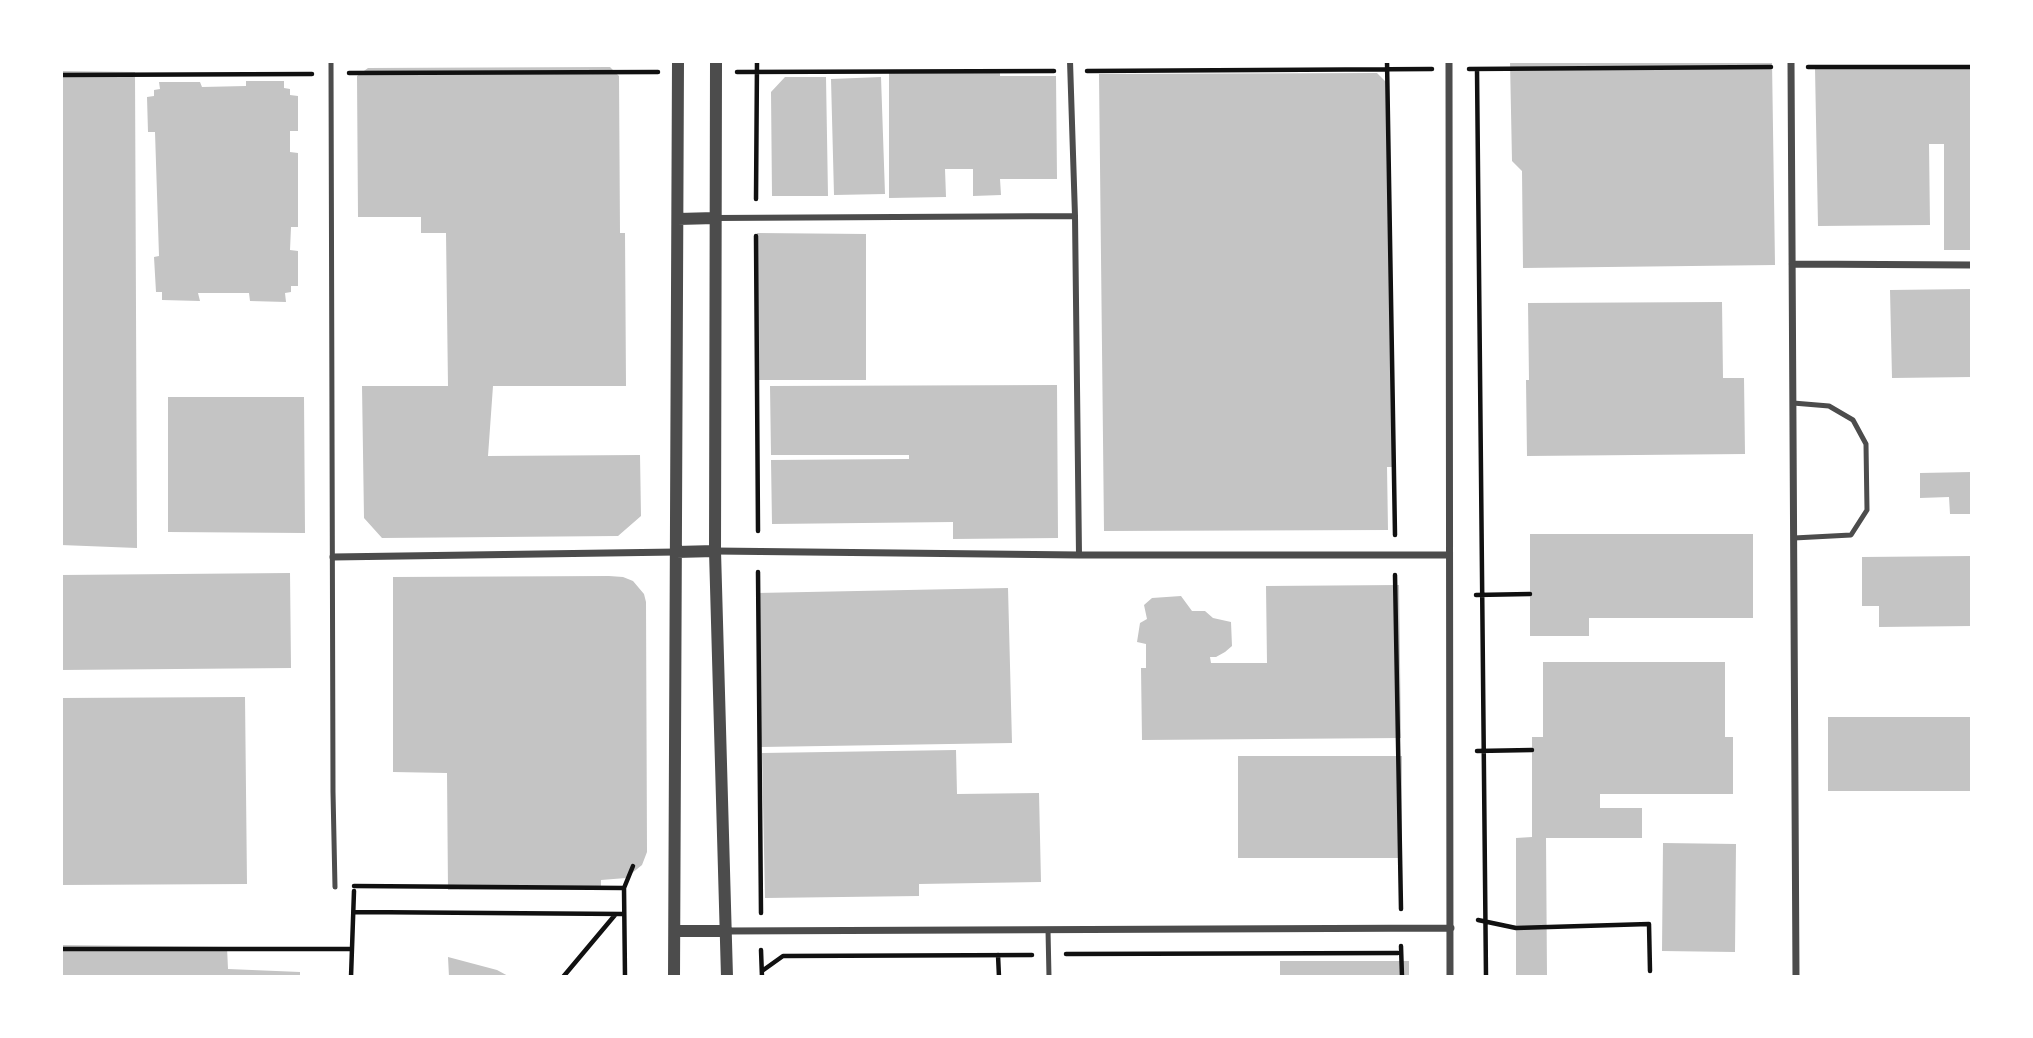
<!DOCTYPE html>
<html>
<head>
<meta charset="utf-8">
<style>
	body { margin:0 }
	#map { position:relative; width:2033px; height:1038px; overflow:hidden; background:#fff; font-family:"Noto Sans",sans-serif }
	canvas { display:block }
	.frame { position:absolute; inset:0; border:63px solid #fff; pointer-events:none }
</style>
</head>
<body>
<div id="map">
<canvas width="2033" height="1038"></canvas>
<div class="frame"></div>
</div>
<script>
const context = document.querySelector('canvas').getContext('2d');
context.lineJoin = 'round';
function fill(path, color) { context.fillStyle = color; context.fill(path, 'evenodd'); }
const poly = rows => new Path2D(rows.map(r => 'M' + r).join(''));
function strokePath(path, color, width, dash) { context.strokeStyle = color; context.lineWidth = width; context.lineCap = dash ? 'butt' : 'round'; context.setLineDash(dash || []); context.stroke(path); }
fill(poly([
	[1510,61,1772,61,1775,265,1523,268,1522,171,1512,161],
	[610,67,619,76,620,233,625,233,626,386,493,386,488,456,640,455,641,516,618,536,382,538,364,518,362,386,448,386,446,233,421,233,421,217,358,217,357,76,368,68],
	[1972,67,1972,250,1944,250,1944,144,1929,144,1930,225,1818,226,1815,68],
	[61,71,135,72,137,548,61,545],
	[889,72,1000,72,1000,76,1056,76,1057,179,1000,179,1001,195,973,196,973,169,945,169,946,197,889,198],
	[1377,73,1389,85,1393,467,1387,467,1388,530,1104,531,1099,74],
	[785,77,826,77,828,196,772,196,771,92],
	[881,77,885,194,834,195,831,79],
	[246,81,284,81,284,88,290,89,290,95,298,96,298,131,290,131,290,152,298,153,298,227,291,227,290,250,298,251,298,286,291,286,291,292,285,293,286,302,250,301,249,293,198,293,200,301,162,300,162,292,156,292,154,257,159,256,155,132,148,132,147,97,154,96,154,90,160,89,159,82,200,82,202,87,246,86],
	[757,233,866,234,866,380,757,380],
	[1972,289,1972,377,1892,378,1890,290],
	[1722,302,1723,378,1744,378,1745,454,1527,456,1526,380,1529,380,1528,303],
	[1057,385,1058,538,953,539,953,522,772,524,771,460,909,459,909,455,771,455,770,386],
	[168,397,304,397,305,533,168,532],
	[1972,472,1972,514,1950,514,1949,497,1920,498,1920,473],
	[1530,534,1753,534,1753,618,1589,618,1589,636,1530,636],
	[1972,556,1972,626,1879,627,1879,606,1862,606,1862,557],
	[290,573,291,668,61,670,61,575],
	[609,576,623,577,633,581,644,594,646,602,647,852,642,865,626,878,601,880,601,890,448,890,447,773,393,772,393,577],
	[1399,585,1401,738,1142,740,1141,668,1146,668,1146,644,1137,642,1140,623,1147,619,1144,605,1152,598,1181,596,1192,611,1205,611,1213,618,1231,622,1232,646,1225,652,1216,657,1210,657,1211,663,1267,663,1266,586],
	[1008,588,1012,743,761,747,757,593],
	[1543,662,1725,662,1725,737,1733,737,1733,794,1600,794,1600,808,1642,808,1642,838,1546,838,1547,977,1516,977,1516,838,1532,837,1532,737,1543,737],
	[245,697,247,884,61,885,61,698],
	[1828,717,1972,717,1972,791,1828,791],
	[956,750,957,794,1039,793,1041,882,919,884,919,896,765,898,762,753],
	[1238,756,1402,756,1402,858,1238,858],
	[1663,843,1736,844,1735,952,1662,951],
	[61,945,227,947,228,969,300,972,300,977,61,977],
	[448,957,497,970,510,977,449,977],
	[1280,961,1409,961,1409,977,1280,977]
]), '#c4c4c4');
strokePath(poly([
	[1387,61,1395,535],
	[1808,67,1972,67],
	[1469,69,1771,67],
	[1477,69,1486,977],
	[1087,71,1432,69],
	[737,72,1054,71],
	[349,73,658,72],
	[61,75,312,74],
	[756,199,757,61],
	[756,236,758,531],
	[758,572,761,913],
	[1395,575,1401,909],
	[1476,595,1530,594],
	[1477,751,1532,750],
	[354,886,624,888],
	[355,912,623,914],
	[1478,920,1516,928,1649,924,1650,971],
	[1401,946,1402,977],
	[61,949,352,949],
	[761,950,762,977],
	[1066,954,1398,953],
	[998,955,999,977],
	[762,971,783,956,1032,955],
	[351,977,354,891],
	[563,977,615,915],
	[625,977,624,888,633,866]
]), '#111', 4.5);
strokePath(poly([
	[331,61,333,792,335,887],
	[1793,403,1829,406,1853,420,1866,444,1867,510,1851,535,1794,538],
	[1048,930,1049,977]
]), '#4c4c4c', 5);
strokePath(poly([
	[1070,61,1075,216,1079,555],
	[716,218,1075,216]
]), '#4c4c4c', 6);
strokePath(poly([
	[1449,61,1450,977],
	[1791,61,1796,977],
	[1792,264,1972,265],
	[715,551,1079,555,1449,555],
	[333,557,676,552],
	[727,931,1451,928]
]), '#4c4c4c', 7);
strokePath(poly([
	[716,61,715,551,727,977],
	[678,219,715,218],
	[676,552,715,551],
	[675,931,727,931],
	[674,977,678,61]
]), '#4c4c4c', 12);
</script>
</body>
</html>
